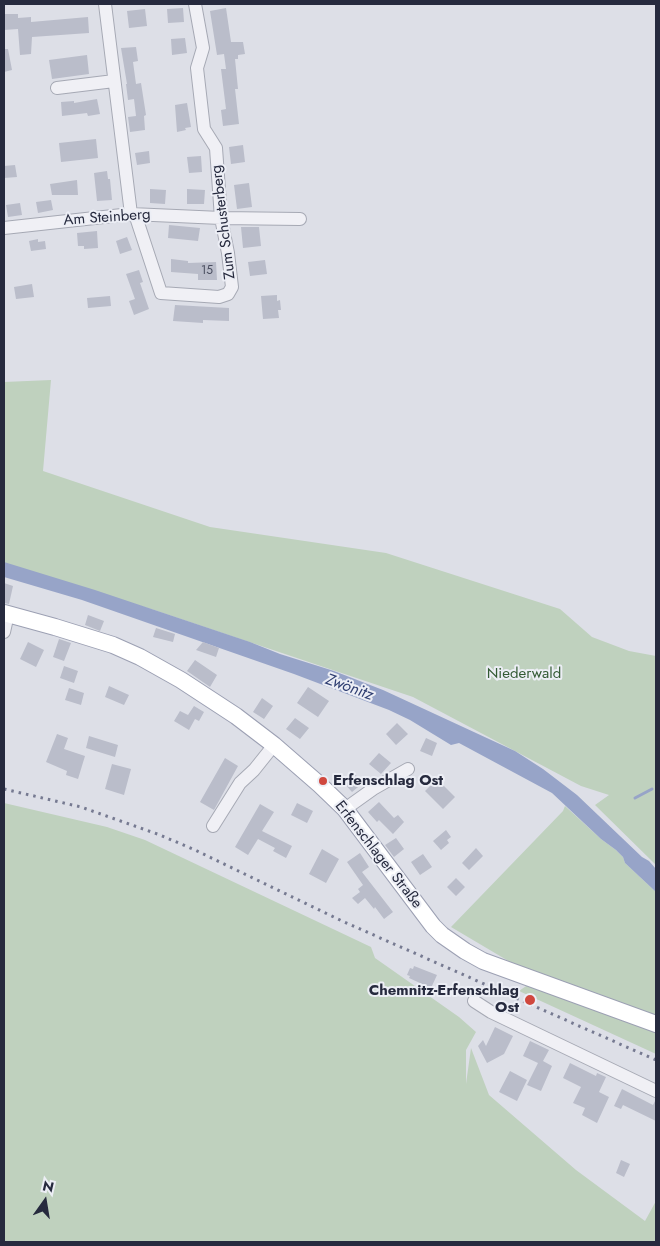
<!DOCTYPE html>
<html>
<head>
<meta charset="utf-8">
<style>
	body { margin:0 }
	#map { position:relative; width:660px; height:1246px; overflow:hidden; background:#dddfe7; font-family:Jost,sans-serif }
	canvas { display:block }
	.frame { position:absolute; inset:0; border:5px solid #262a3e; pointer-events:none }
	.north { position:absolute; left:20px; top:1176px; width:50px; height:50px; -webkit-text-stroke:4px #eceef5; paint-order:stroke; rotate:13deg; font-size:14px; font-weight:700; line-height:20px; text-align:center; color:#262a3e }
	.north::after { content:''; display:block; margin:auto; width:18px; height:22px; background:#262a3e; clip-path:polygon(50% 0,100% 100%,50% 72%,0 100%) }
</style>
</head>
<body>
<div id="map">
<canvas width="660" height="1246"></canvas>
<div class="frame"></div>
<div class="north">N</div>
</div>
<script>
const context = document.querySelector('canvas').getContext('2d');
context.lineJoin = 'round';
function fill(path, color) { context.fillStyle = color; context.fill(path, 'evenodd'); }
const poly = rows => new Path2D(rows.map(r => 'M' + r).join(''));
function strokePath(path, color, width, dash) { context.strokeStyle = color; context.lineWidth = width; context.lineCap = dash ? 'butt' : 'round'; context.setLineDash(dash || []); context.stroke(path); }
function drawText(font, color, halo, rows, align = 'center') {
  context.font = font + ' Jost,sans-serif'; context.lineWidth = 4; context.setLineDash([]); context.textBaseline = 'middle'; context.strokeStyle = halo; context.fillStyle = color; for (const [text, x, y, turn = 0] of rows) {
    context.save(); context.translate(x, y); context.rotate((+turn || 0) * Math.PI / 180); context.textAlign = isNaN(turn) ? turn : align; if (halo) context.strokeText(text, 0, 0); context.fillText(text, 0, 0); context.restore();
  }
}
fill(poly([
	[51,380,43,471,210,527,386,553,560,609,592,637,629,651,656,656,656,865,595,805,609,795,581,786,413,697,154,610,4,564,4,382],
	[4,803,107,827,145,840,371,947,375,958,459,1017,476,1032,466,1050,466,1084,471,1048,489,1095,576,1170,645,1221,656,1201,656,1242,4,1242],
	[565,806,601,839,616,850,623,857,625,863,656,892,656,1054,519,991,529,984,527,972,451,927,563,811]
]), '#bfd1be');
fill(poly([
	[4,562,95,590,250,642,280,654,334,671,383,690,515,751,543,769,577,795,642,857,649,861,656,869,656,892,625,863,623,857,616,850,601,839,552,793,459,743,451,745,410,720,389,710,294,674,82,600,4,577]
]), '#97a4c8');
strokePath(poly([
	[635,798,652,789]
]), '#97a4c8', 3);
fill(poly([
	[183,8,184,22,168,23,167,9],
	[226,8,231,42,243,42,245,54,238,55,238,59,235,59,238,89,235,89,239,124,223,126,221,110,226,109,221,69,226,69,224,54,217,55,210,11],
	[145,9,147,26,129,28,127,11],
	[4,14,18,14,18,18,31,17,31,22,88,17,89,33,32,37,31,54,20,55,18,29,4,30],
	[185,38,187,53,172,55,171,39],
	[136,47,138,61,133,62,136,84,141,83,146,115,144,116,145,130,130,132,128,117,136,116,134,99,128,100,126,84,127,84,121,48],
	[4,49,8,49,12,70,4,72],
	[87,55,89,74,52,79,49,60],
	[97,99,100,114,88,116,87,113,62,116,61,102,74,101,74,103],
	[187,103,191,127,185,128,186,130,177,132,175,105],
	[96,139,98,158,61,162,59,143],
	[243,145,245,162,231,164,229,147],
	[149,151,150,163,137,165,135,153],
	[201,156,202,172,189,173,187,157],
	[15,165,17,177,4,178,4,166],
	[107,171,108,179,110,179,112,200,97,201,94,173],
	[77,180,78,195,52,195,50,184],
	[249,183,252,207,237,209,234,185],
	[150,189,166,190,165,204,150,203],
	[187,189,205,190,204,204,187,204],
	[51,200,53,210,38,213,36,202],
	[20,203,22,215,8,217,6,205],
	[169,225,200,228,198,241,168,238],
	[241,227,259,227,261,246,243,248],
	[97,231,98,248,84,249,84,246,78,246,77,233],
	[127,237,132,250,120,254,116,241],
	[38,239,38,242,45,241,46,249,31,251,29,241],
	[171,259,188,261,188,263,216,262,217,280,198,280,198,274,171,272],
	[265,260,267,274,250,276,248,262],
	[139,270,143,282,140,283,149,309,134,315,129,301,135,299,126,274],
	[32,284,34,297,16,299,14,287],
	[277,295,277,301,280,300,281,310,278,310,279,318,263,319,261,296],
	[110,296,111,306,88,308,87,298],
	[175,305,229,308,229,321,203,320,203,323,173,321],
	[4,583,13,586,9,604,4,603],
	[88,615,104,621,100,631,85,625],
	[156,628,175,634,173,642,153,637],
	[59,639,71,643,64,661,53,657],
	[28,642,44,650,36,667,20,659],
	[203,642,219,648,216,657,196,650],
	[195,660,217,675,210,687,187,671],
	[64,666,78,671,74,683,60,678],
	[109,686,129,695,124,705,105,697],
	[308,687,329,701,318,717,297,703],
	[69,688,84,693,81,705,65,700],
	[262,698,273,706,264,719,253,712],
	[194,706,204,712,199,721,195,719,189,730,174,721,180,711,188,715],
	[295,718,309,728,300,739,286,729],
	[397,723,408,734,396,745,386,734],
	[57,734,68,738,64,749,85,756,78,779,66,775,67,771,46,762],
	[89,736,118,745,115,757,86,748],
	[426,738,437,743,432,756,420,751],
	[379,753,391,763,381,774,369,764],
	[225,758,238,766,214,810,200,802],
	[112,764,131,769,124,795,105,789],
	[353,772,363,783,352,792,342,781],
	[437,779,455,797,443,809,425,791],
	[379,802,394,818,398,815,404,822,393,834,379,820,377,822,368,812],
	[297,803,313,811,307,823,291,815],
	[260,804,274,812,262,831,292,846,286,858,273,851,275,848,258,839,248,855,235,847],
	[446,830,451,837,447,840,449,843,441,850,433,841],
	[396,838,404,849,394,857,385,845],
	[476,848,483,856,469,870,462,863],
	[322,849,339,859,326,883,309,874],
	[360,853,369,867,362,872,393,912,384,919,375,907,374,909,365,898,358,904,352,898,360,892,358,889,363,885,347,862],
	[423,854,432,867,420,875,411,862],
	[456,878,465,887,456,896,447,887],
	[414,966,437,975,431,988,409,978,410,976,407,975,410,968,413,969],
	[495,1027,513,1036,504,1054,487,1063,478,1046,483,1040,486,1046],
	[530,1041,549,1050,543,1061,552,1066,541,1091,527,1085,538,1063,523,1056],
	[570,1063,596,1076,597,1073,606,1077,599,1092,609,1097,597,1123,582,1115,585,1108,573,1103,581,1087,563,1078],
	[510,1071,527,1080,517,1101,499,1092],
	[622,1089,653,1105,656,1099,656,1121,623,1105,621,1109,614,1106],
	[621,1160,630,1164,624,1177,616,1173]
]), '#babdca');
const minor = poly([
	[105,4,131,214],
	[57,88,114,81],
	[135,214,161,293,219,297,228,294,232,287,228,253,221,218,216,148,204,129,197,68,203,48,195,4],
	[4,228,131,214,221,218,300,219],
	[4,632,8,614],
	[345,809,373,789,408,769],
	[213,826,240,783,254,770,274,745],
	[474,1001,491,1012,656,1091]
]);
const major = poly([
	[4,613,55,627,113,645,140,657,181,680,236,716,274,745,320,785,345,809,433,926,442,935,465,951,483,961,656,1024]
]);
strokePath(minor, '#a6a9b4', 14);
strokePath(major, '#9ca0b3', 18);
strokePath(minor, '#f0f0f5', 12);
strokePath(major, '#fff', 16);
strokePath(poly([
	[4,789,81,807,160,835,195,850,342,921,656,1060]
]), '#767a91', 3, [2.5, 5]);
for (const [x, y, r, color] of [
	[323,781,5,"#d0483e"],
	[530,1000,6,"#d0483e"]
]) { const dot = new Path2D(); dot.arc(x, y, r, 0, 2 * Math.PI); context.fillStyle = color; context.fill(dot); strokePath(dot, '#eceef5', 2); }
drawText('12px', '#4b4f61', null, [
	["15",207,271]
]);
drawText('15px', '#262a3e', '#eceef5', [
	["Am Steinberg",107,218,-4],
	["Zum Schusterberg",224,222,-97],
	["Erfenschlager Straße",378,855,52]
]);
drawText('15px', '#335a34', '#eceef5', [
	["Niederwald",524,674]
]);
drawText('bold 15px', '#262a3e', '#eceef5', [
	["Erfenschlag Ost",333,781],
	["Chemnitz-Erfenschlag",519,991,"right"],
	["Ost",519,1008,"right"]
], 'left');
drawText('italic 16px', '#303f72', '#eceef5', [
	["Zwönitz",349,688,20]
]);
</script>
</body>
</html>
